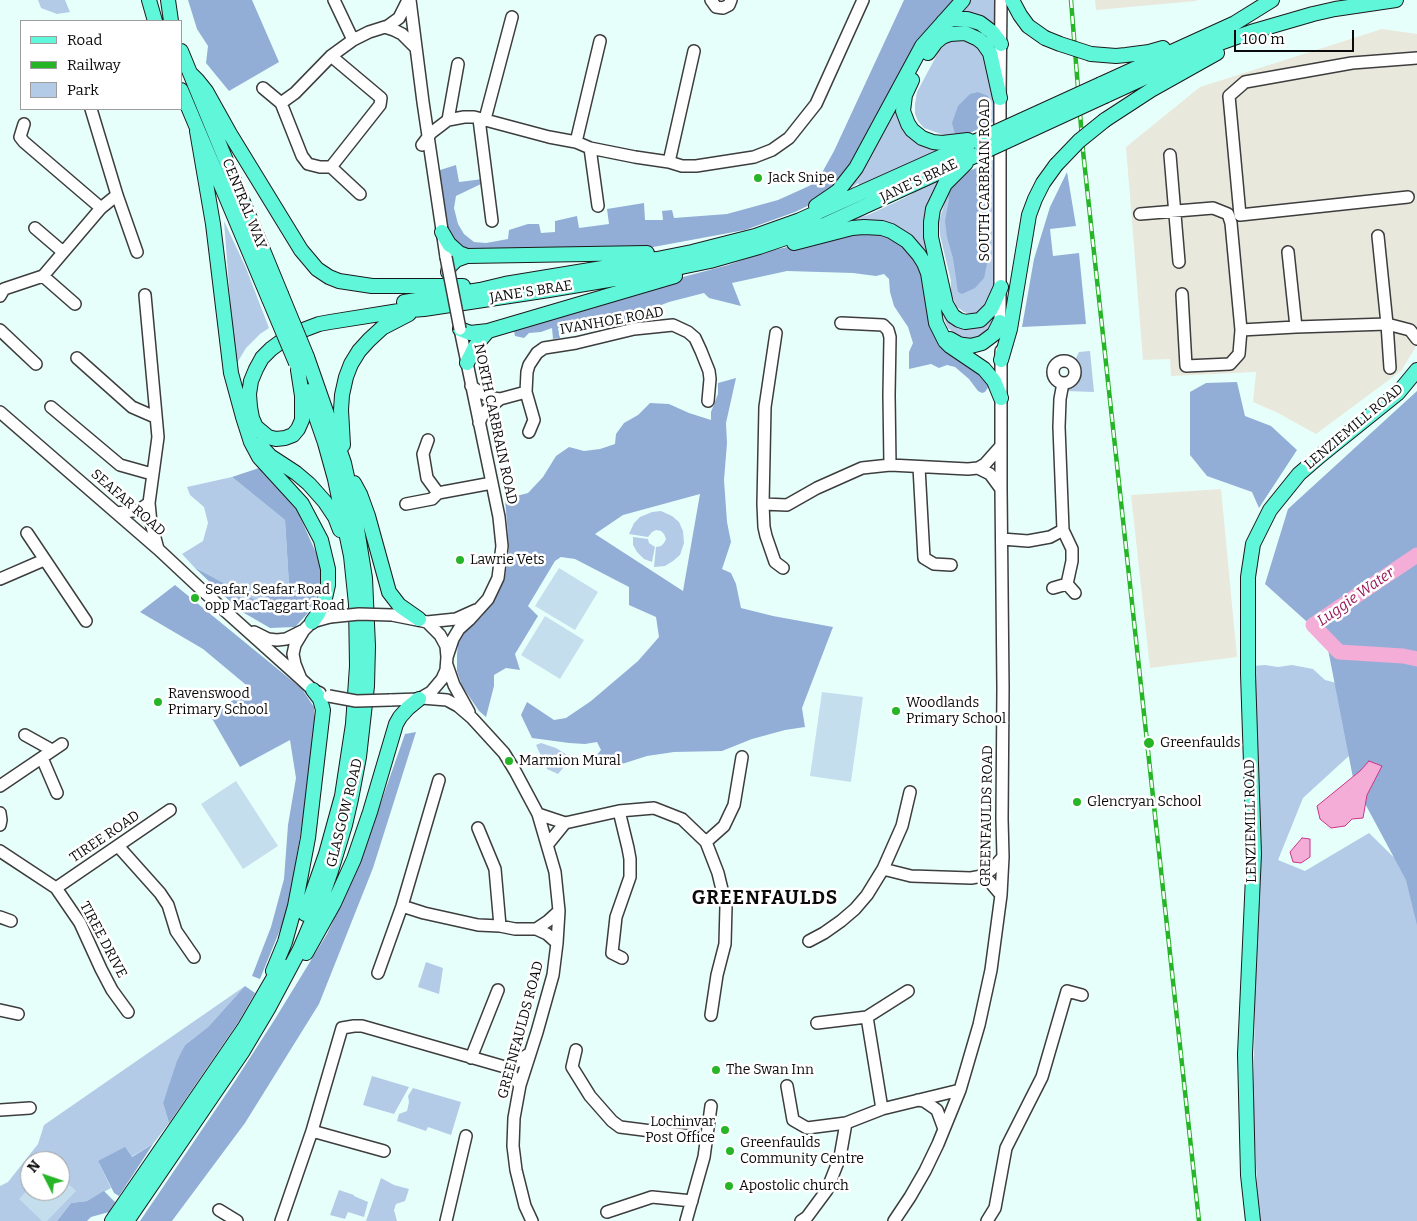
<!DOCTYPE html>
<html>
<head>
<meta charset="utf-8">
<style>
	body { margin:0 }
	#map { position:relative; width:1417px; height:1221px; overflow:hidden; background:#e7fffb; font-family:Bitter,serif }
	canvas { display:block }
	.legend { position:absolute; left:20px; top:20px; width:162px; height:90px; box-sizing:border-box; background:#fff; border:1px solid #9d9d9d; margin:0; padding:6px 9px; list-style:none; font-size:15px; color:#0a0a0a }
	.legend li { display:flex; align-items:center; gap:10px; height:25px }
	.legend b { width:25px; border:1px solid #9d9d9d }
	.north { position:absolute; left:20px; top:1151px; width:50px; height:50px; box-sizing:border-box; background:#fff; border:1px solid #9d9d9d; border-radius:50%; rotate:311deg; font-size:14px; font-weight:700; line-height:20px; text-align:center; color:#0a0a0a }
	.north::after { content:''; display:block; margin:auto; width:18px; height:22px; background:#26b526; clip-path:polygon(50% 0,100% 100%,50% 72%,0 100%) }
	.scale { position:absolute; left:1234px; top:30px; width:120px; height:22px; box-sizing:border-box; border:2px solid #0a0a0a; border-top:0; padding-left:6px; font-size:15px; line-height:18px; white-space:nowrap; color:#0a0a0a; -webkit-text-stroke:4px #fff; paint-order:stroke }
</style>
</head>
<body>
<div id="map">
<canvas width="1417" height="1221"></canvas>
<ul class="legend">
<li><b style="height:6px;background:#5ff6d9"></b>Road</li>
<li><b style="height:6px;background:#26b526"></b>Railway</li>
<li><b style="height:14px;background:#b3cbe7"></b>Park</li>
</ul>
<div class="north">N</div>
<div class="scale">100 m</div>
</div>
<script>
const context = document.querySelector('canvas').getContext('2d');
context.lineJoin = 'round';
function fill(path, color) { context.fillStyle = color; context.fill(path, 'evenodd'); }
const poly = rows => new Path2D(rows.map(r => 'M' + r).join(''));
function strokePath(path, color, width, dash) { context.strokeStyle = color; context.lineWidth = width; context.lineCap = dash ? 'butt' : 'round'; context.setLineDash(dash || []); context.stroke(path); }
function drawText(font, color, halo, rows, align = 'center') {
  context.font = font + ' Bitter,serif'; context.lineWidth = 5; context.setLineDash([]); context.textBaseline = 'middle'; context.strokeStyle = halo; context.fillStyle = color; for (const [text, x, y, turn = 0] of rows) {
    context.save(); context.translate(x, y); context.rotate((+turn || 0) * Math.PI / 180); context.textAlign = isNaN(turn) ? turn : align; if (halo) context.strokeText(text, 0, 0); context.fillText(text, 0, 0); context.restore();
  }
}
fill(poly([
	[1095,0,1198,0,1196,1,1096,10],
	[1382,29,1417,34,1417,345,1401,371,1316,434,1278,413,1253,402,1256,372,1171,376,1170,359,1143,360,1126,147,1200,87],
	[1221,489,1237,657,1150,668,1131,495]
]), '#e9e8dd');
fill(poly([
	[38,0,65,0,70,12,57,14,41,8],
	[968,0,997,0,997,24,993,25,957,14],
	[950,23,982,25,995,47,987,37,974,30,926,50,907,88,905,117,944,150,929,155,880,176,861,188,858,183,844,193,924,50],
	[964,38,983,47,994,76,994,122,961,137,952,138,924,128,918,121,915,114,915,104,917,92,939,51,947,43,955,39],
	[993,160,993,298,991,306,974,315,964,312,957,307,951,294,951,281,940,235,939,221,948,192,971,170],
	[940,177,943,185,930,211,955,321,994,316,993,331,969,341,959,337,948,328,944,318,935,274,931,261,924,249,916,241,814,234,856,218,868,215,896,202,910,195,926,184],
	[224,221,246,268,269,328,260,334,246,348,237,363,232,325],
	[1090,351,1094,392,1066,391,1079,380,1081,372,1079,366,1075,360,1079,352],
	[232,477,285,520,289,585,257,601,194,567,182,554,203,541,208,523,204,507,190,495,187,487],
	[661,511,672,516,679,522,683,531,684,543,680,555,673,561,665,566,654,567,656,547,661,546,664,543,666,539,664,534,661,531,656,530,652,532,648,537,629,534,634,523,640,517,652,512],
	[633,537,648,539,649,543,655,547,652,562,644,559,637,552,633,545],
	[1265,665,1278,667,1292,665,1313,669,1325,680,1348,686,1363,743,1303,798,1278,860,1305,871,1369,833,1417,880,1417,1221,1259,1221,1253,1106,1258,845,1257,718,1252,666],
	[541,743,556,748,567,755,568,762,558,774,547,769,536,745],
	[426,962,443,968,439,994,418,987],
	[245,986,208,1027,185,1045,163,1103,169,1123,153,1144,131,1157,98,1161,111,1188,87,1201,71,1203,57,1221,0,1221,0,1186,8,1182,38,1144,44,1125],
	[30,1161,60,1161,60,1191,30,1191],
	[372,1076,409,1087,394,1114,363,1105],
	[413,1088,461,1102,451,1135,428,1127,426,1131,397,1121,399,1114,407,1111,409,1102,408,1096],
	[381,1178,394,1185,409,1189,405,1201,396,1204,394,1210,397,1221,366,1221],
	[339,1190,354,1195,354,1196,368,1202,364,1217,348,1212,345,1219,330,1215]
]), '#b3cbe7');
fill(poly([
	[188,0,252,0,279,62,229,91,206,63,208,46,197,29],
	[904,0,956,0,861,154,826,197,795,212,745,230,637,250,468,251,457,245,448,230,442,201,437,171,456,165,459,182,483,179,483,183,456,196,454,208,458,224,464,234,474,242,486,243,508,239,509,230,528,224,539,224,541,233,555,232,555,221,577,216,579,228,609,224,607,209,644,203,645,220,663,220,662,211,672,210,674,218,727,214,778,200,809,186,818,180,834,151],
	[978,92,988,96,990,112,986,125,961,137,955,134,952,123,958,106,970,94],
	[982,168,980,179,984,186,986,204,986,244,985,254,987,264,984,278,975,288,962,294,958,292,953,258,947,237,945,221,949,200,948,192,955,181,971,170],
	[1067,172,1076,226,1050,229,1053,256,1079,253,1086,324,1022,327,1034,259,1050,207],
	[862,231,891,236,911,251,923,273,930,315,989,386,985,392,982,393,978,391,969,379,955,367,947,365,939,368,931,364,909,369,909,352,913,343,908,327,894,306,890,292,889,279,884,274,876,276,853,273,787,271,732,283,741,306,709,298,704,293,669,302,651,309,640,318,631,320,631,324,625,325,624,317,600,319,584,325,558,328,560,338,553,339,552,328,541,332,529,333,524,338,515,336,513,326,683,277,728,265,769,251],
	[736,378,726,423,727,443,724,480,727,522,731,542,722,569,731,573,736,584,741,608,773,616,833,627,802,708,805,727,785,730,752,739,722,751,674,752,647,756,622,764,618,757,596,767,591,762,601,750,597,742,585,744,569,743,532,738,521,715,527,702,554,720,566,718,591,701,638,661,659,637,656,617,629,605,629,587,575,559,561,557,555,561,528,606,538,616,515,654,520,670,506,668,494,675,494,686,486,717,479,711,462,686,457,671,457,655,458,644,465,632,482,616,492,602,504,581,507,565,509,548,505,499,528,493,543,477,556,456,569,447,584,451,600,449,615,444,616,434,624,423,638,415,650,403,669,404,689,413,711,420,711,412,718,394,718,383],
	[700,494,683,591,595,534,623,515],
	[1237,382,1245,416,1271,426,1297,450,1259,508,1252,492,1207,476,1190,455,1190,392,1206,383],
	[1417,391,1417,925,1406,880,1354,783,1326,639,1265,584,1288,509],
	[259,468,297,510,321,564,319,601,295,627,270,628,239,610,194,567,257,601,289,585,285,520,232,477],
	[175,585,302,689,314,707,315,730,303,818,288,910,260,979,252,976,271,927,284,879,288,825,296,778,290,740,240,767,210,715,251,689,203,649,140,612],
	[416,732,373,868,319,1004,245,1123,172,1221,140,1221,235,1081,275,1019,327,934,358,868,405,734],
	[245,986,255,993,239,1021,169,1123,163,1103,177,1061,185,1045,208,1027],
	[153,1144,119,1196,114,1193,98,1161,125,1147,132,1157],
	[104,1191,115,1202,109,1212,91,1217,87,1221,57,1221,71,1203,87,1201]
]), '#92aed7');
fill(poly([
	[559,568,598,592,575,630,535,606],
	[545,616,584,640,560,679,521,655],
	[822,692,863,697,851,782,810,776],
	[236,781,278,846,243,869,201,804],
	[60,1176,76,1191,47,1221,42,1221,19,1199,30,1187,30,1191,60,1191]
]), '#c4deee');
const water = poly([
	[1369,761,1382,766,1367,795,1363,818,1352,819,1345,826,1331,828,1320,819,1317,806,1360,771,1369,761],
	[1302,838,1310,839,1310,857,1301,863,1293,862,1290,852,1302,838]
]);
fill(water, '#f4add6');
strokePath(water, '#ca3687', 1);
strokePath(poly([
	[1417,555,1313,625,1339,652,1403,656,1417,659]
]), '#f4add6', 15);
const minor = poly([
	[334,0,353,40],
	[410,0,423,102,446,257],
	[711,0,716,7,723,8,729,5,731,0],
	[385,27,394,30,402,34,416,48],
	[331,56,381,98,380,105,331,167,320,167,308,164,302,156,281,103,295,93,331,56,353,40,369,32,388,26,399,18,408,0],
	[263,88,281,103],
	[91,109,117,195,137,252],
	[479,119,492,221],
	[485,119,512,17],
	[448,120,458,64],
	[24,124,20,137,24,142,101,208],
	[576,142,600,41],
	[422,145,431,133,448,120,464,117,474,117,549,137,576,142,590,148,635,157,669,162,682,166,696,166,754,157,772,150,789,138,816,104,863,0],
	[590,148,598,206],
	[1170,155,1179,262],
	[669,162,694,51],
	[331,167,360,194],
	[1408,197,1240,215,1229,96,1245,82,1352,63,1417,58],
	[1140,214,1213,208,1228,214,1231,223,1241,330],
	[35,228,63,252],
	[1378,236,1387,324,1390,368],
	[1288,252,1296,327],
	[43,276,75,304],
	[1182,294,1186,366,1230,364,1239,354,1241,330,1296,327,1387,324,1410,330,1417,339],
	[145,295,158,437,149,503,151,523,158,549],
	[0,296,4,289,43,276,101,208,117,195],
	[841,323,883,325,888,330,890,337,889,395,890,465],
	[0,330,36,364],
	[1000,330,1000,98,1001,0],
	[776,333,765,407,763,504,764,527,766,536,775,562,783,568],
	[77,358,132,407,155,417],
	'1053 372a11 11 0 1 1 22 0a11 11 0 1 1-22 0Z',
	[1063,383,1060,399,1059,427,1063,530,1072,549,1072,561,1067,584,1075,593],
	[471,386,480,392,493,398,500,399,526,392,527,372,529,365,537,353,544,348,576,343,634,329,673,325,688,332,695,338,701,351,709,371,710,379,708,401],
	[526,392,534,420,529,432],
	[51,407,120,465,152,474],
	[0,412,158,549,204,592,301,679],
	[479,423,483,414,489,408,500,399],
	[428,440,423,454,427,478,438,493,492,483],
	[919,467,924,558,934,564,951,565],
	[978,468,990,474,1001,489],
	[406,504,432,499,438,493],
	[763,504,787,505,817,488,862,468,890,465,968,469,978,468,985,464,1001,446],
	[117,513,139,510,149,503],
	[27,533,86,621],
	[1002,539,1028,541,1050,537,1063,530],
	[0,579,44,560],
	[1053,588,1067,584],
	[427,622,456,619,476,610],
	[254,632,268,639,277,640,286,639,302,631],
	[447,657,453,639,459,629,469,620,488,599,498,578,502,546,499,517,492,483,460,329],
	[447,665,454,685,469,712],
	[320,693,313,690,301,679,295,664,293,654,295,645,304,630,312,622,330,617],
	[422,698,447,700,458,706,472,718,504,753,515,771,538,814,555,872,559,911,557,943,553,975,537,1032,520,1085,514,1118,513,1146,516,1170,525,1206,532,1221],
	[390,700,419,699,431,692,442,679,446,670,447,657,446,646,440,635,427,622,392,615],
	[25,735,52,750],
	[42,758,57,793],
	[0,786,62,744],
	[619,811,628,848,630,859,630,877,616,917,612,953,622,958],
	[0,813,1,820,0,825],
	[538,814,565,823,619,811,654,808,682,819,706,842,718,873,726,906,725,944,717,975,711,1015],
	[478,828,495,869,500,926],
	[706,842,724,826,734,805,742,757],
	[548,844,565,823],
	[118,846,160,893,168,905,176,931,194,957],
	[0,851,56,888,80,923,101,969,112,990,128,1012],
	[883,869,911,876,971,878,982,876,991,870,1003,857],
	[982,876,990,882,1001,895],
	[56,888,170,810],
	[402,906,424,913,478,925,500,926,515,929,536,929,547,934,557,943],
	[0,917,11,921],
	[536,929,548,921,559,911],
	[809,941,824,933,841,921,855,909,867,895,883,869,902,826,910,792],
	[378,973,402,906,439,780],
	[0,1010,18,1014],
	[867,1017,882,1109],
	[817,1023,867,1017,908,991],
	[576,1050,572,1067,590,1096,612,1121,620,1127,706,1138],
	[471,1058,498,990],
	[505,1067,518,1061,529,1054],
	[787,1086,793,1120,807,1128,846,1123,882,1109,960,1090],
	[918,1100,924,1101,937,1110,944,1129],
	[0,1110,30,1108],
	[312,1131,384,1151],
	[219,1210,237,1221],
	[607,1212,652,1197,692,1201],
	[281,1221,312,1131,342,1028,354,1026,362,1026,505,1067,520,1085],
	[446,1221,466,1136],
	[686,1221,704,1157,711,1106],
	[801,1221,807,1217,827,1190,840,1157,846,1123],
	[894,1221,910,1197,925,1171,938,1144,960,1090,979,1025,991,970,1001,895,1003,857,1002,819,1003,688,1001,489,1001,351],
	[987,1221,995,1208,1006,1148,1042,1077,1067,991,1082,995]
]);
const major = poly([
	[149,0,155,21],
	[168,0,171,21],
	[1012,0,1020,15,1028,26,1045,38],
	[943,22,953,19,967,19,980,23,992,32,1001,44],
	[181,51,281,294],
	[928,53,936,42,942,37,950,34,965,33,978,39,983,43,990,53,1000,98],
	[1091,54,1116,56,1126,55,1149,52,1163,48],
	[190,73,198,81,206,91,230,134,301,250,317,269,329,277,339,281,372,286,463,286],
	[912,80,905,95,903,111,908,124,912,130,922,138,933,142,942,143,968,140],
	[1101,84,1235,23,1272,0],
	[181,90,269,299],
	[1105,96,1220,43,1251,32,1313,14,1335,9,1396,0],
	[1105,120,1151,90,1217,53],
	[197,131,213,224,231,373,243,417,251,442,259,457,302,504,321,540,328,569,328,585,323,607,312,622],
	[966,163,945,184,933,209,931,222,931,237,946,304,953,316,959,320,965,322,980,320,991,309,1001,287],
	[816,206,838,191,856,168,922,46,963,0],
	[442,232,449,244,459,253,467,256],
	[794,243,852,228,864,227,882,228,891,231,907,241,919,255,924,263,928,273,936,323,945,341,950,346,984,369,994,381,1001,398],
	[448,272,449,267,456,260,467,256,647,253],
	[404,302,480,290,505,284,657,259,692,252,755,236,800,220,976,141],
	[460,329,470,333,488,331,675,276],
	[950,339,959,344,964,345,971,346,982,343,994,334,1000,322],
	[1001,360,1010,329,1029,215,1035,199,1043,183,1056,165],
	[467,363,476,345,488,331],
	[298,370,302,396,302,420,298,429,293,435,285,438,276,439,268,437,256,427,252,418,250,407,249,394,251,381,256,369,262,358,271,349,290,335,319,324,330,322,399,311,424,309,549,290,662,271,710,261,759,247,824,225,977,155],
	[259,444,270,456,296,473,309,484,325,502,335,517,340,530],
	[343,445,341,410,342,395,346,377,351,364,359,351,369,340,382,328,409,314],
	[354,483,360,494,368,516,389,592,399,605,419,619],
	[305,914,326,854,342,796,353,724,357,666,356,604,351,556,335,479,325,443,307,391],
	[306,953,334,903,354,859,370,812,396,724,400,717,408,708,419,699],
	[273,971,285,942,295,906,308,838,323,710,320,699,313,690],
	[112,1221,245,1027,281,965],
	[127,1221,243,1051,268,1009,300,949,321,900,331,871,345,825,351,799,359,757,367,686,368,646,365,578,353,504,344,463,307,357],
	[1253,1221,1248,1175,1245,1054,1254,854,1248,674,1248,577,1253,544,1270,510,1299,474,1321,455,1398,393,1417,370]
]);
strokePath(minor, '#3d3d3d', 14);
strokePath(major, '#1b1b1b', 16);
strokePath(minor, '#fff', 11);
strokePath(major, '#5ff6d9', 14);
const rail = poly([
	[1071,0,1083,151,1199,1221]
]);
strokePath(rail, '#26b526', 4.5);
strokePath(rail, '#fff', 2.5, [8]);
const minorBridge = poly([
	[446,257,460,329],
	[330,617,359,614,392,615],
	[329,696,356,701,390,700]
]);
const majorBridge = poly([
	[1045,38,1060,44,1091,54],
	[976,141,1101,84],
	[977,155,1105,96],
	[1056,165,1079,141,1105,120],
	[281,294,307,357],
	[269,299,296,363]
]);
strokePath(minorBridge, '#3d3d3d', 14, []);
strokePath(majorBridge, '#1b1b1b', 16, []);
strokePath(minorBridge, '#fff', 11);
strokePath(majorBridge, '#5ff6d9', 14);
for (const [x, y, r, color] of [
	[758,178,5,"#26b526"],
	[460,560,5,"#26b526"],
	[195,598,5,"#26b526"],
	[158,702,5,"#26b526"],
	[896,711,5,"#26b526"],
	[1149,743,6,"#26b526"],
	[509,761,5,"#26b526"],
	[1077,802,5,"#26b526"],
	[716,1070,5,"#26b526"],
	[725,1130,5,"#26b526"],
	[730,1151,5,"#26b526"],
	[729,1186,5,"#26b526"]
]) { const dot = new Path2D(); dot.arc(x, y, r, 0, 2 * Math.PI); context.fillStyle = color; context.fill(dot); strokePath(dot, '#fff', 2); }
drawText('14px', '#0a0a0a', '#fff', [
	["Jack Snipe",768,178],
	["Lawrie Vets",470,560],
	["Seafar, Seafar Road",205,590],
	["opp MacTaggart Road",205,606],
	["Ravenswood",168,694],
	["Primary School",168,710],
	["Woodlands",906,703],
	["Primary School",906,719],
	["Greenfaulds",1160,743],
	["Marmion Mural",519,761],
	["Glencryan School",1087,802],
	["The Swan Inn",726,1070],
	["Lochinvar",715,1122,"right"],
	["Post Office",715,1138,"right"],
	["Greenfaulds",740,1143],
	["Community Centre",740,1159],
	["Apostolic church",739,1186]
], 'left');
drawText('14px', '#0a0a0a', '#fff', [
	["SOUTH CARBRAIN ROAD",985,180,-90],
	["JANE'S BRAE",919,181,-25],
	["CENTRAL WAY",244,204,68],
	["JANE'S BRAE",531,292,-9],
	["IVANHOE ROAD",612,321,-10],
	["NORTH CARBRAIN ROAD",495,424,78],
	["LENZIEMILL ROAD",1354,427,-40],
	["SEAFAR ROAD",128,503,41],
	["GLASGOW ROAD",345,813,-76],
	["GREENFAULDS ROAD",987,816,-89],
	["LENZIEMILL ROAD",1251,821,-91],
	["TIREE ROAD",105,837,-34],
	["TIREE DRIVE",103,940,62],
	["GREENFAULDS ROAD",521,1030,-75]
]);
drawText('italic 15px', '#971759', '#fff', [
	["Luggie Water",1356,597,-35]
]);
context.letterSpacing = '1px';
drawText('bold 19px', '#0a0a0a', '#fff', [
	["GREENFAULDS",765,899]
]);
context.letterSpacing = '0px';
</script>
</body>
</html>
